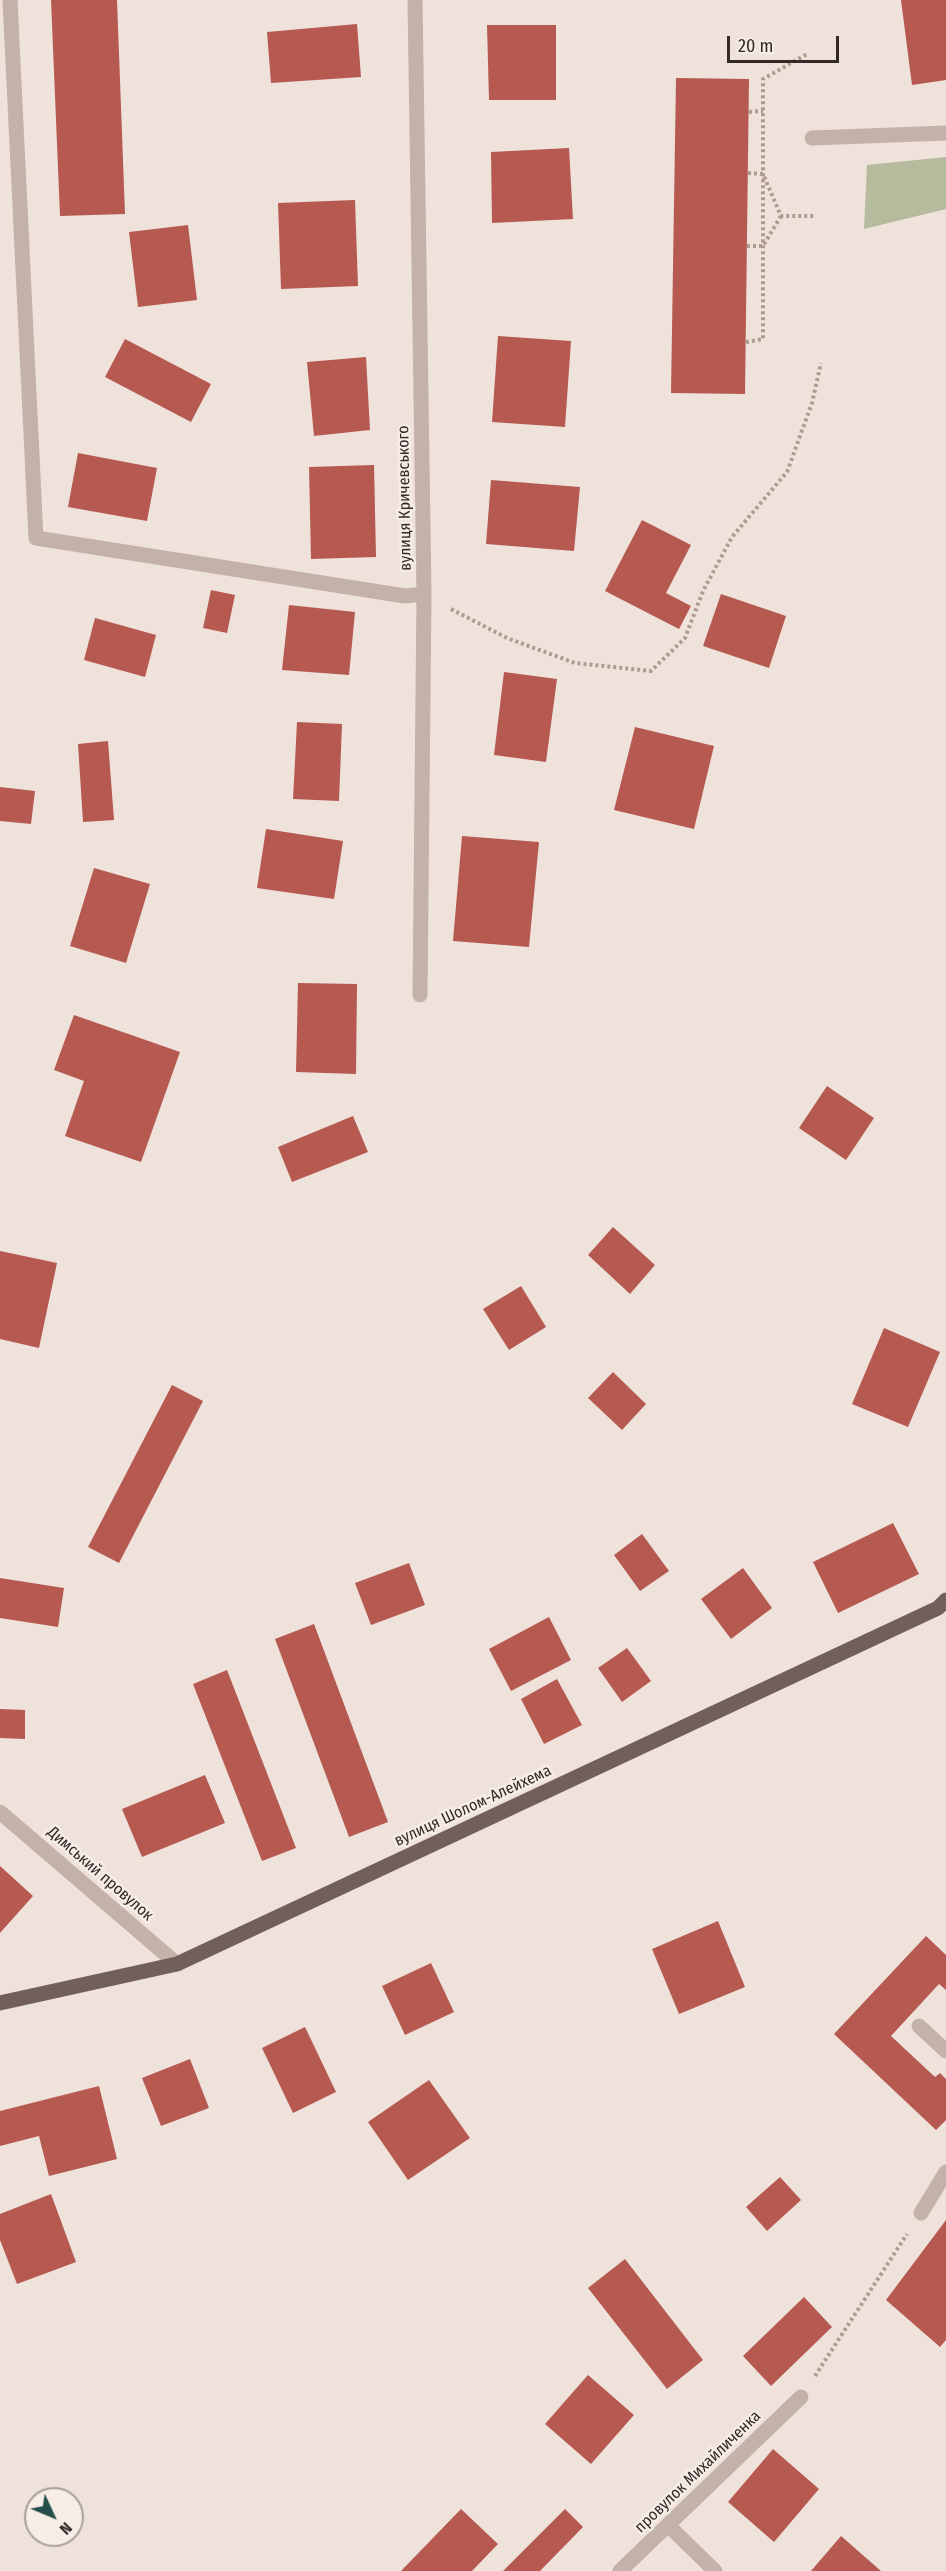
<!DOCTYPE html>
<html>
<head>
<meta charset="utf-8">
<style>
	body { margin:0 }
	#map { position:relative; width:946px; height:2571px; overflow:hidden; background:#eee2db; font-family:"Fira Sans Condensed",sans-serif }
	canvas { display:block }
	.north { position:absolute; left:24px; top:2487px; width:60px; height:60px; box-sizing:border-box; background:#f6ede7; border:2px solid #a89f9b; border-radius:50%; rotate:134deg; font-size:16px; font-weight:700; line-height:24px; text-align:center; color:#322928 }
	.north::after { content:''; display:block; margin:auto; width:21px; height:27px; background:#234e4a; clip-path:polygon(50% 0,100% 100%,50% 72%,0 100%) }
	.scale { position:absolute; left:727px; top:36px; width:112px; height:27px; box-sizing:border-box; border:3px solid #322928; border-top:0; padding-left:8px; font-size:18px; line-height:21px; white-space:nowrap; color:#322928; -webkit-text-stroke:4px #f6ede7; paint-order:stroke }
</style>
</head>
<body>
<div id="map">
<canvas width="946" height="2571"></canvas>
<div class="north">N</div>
<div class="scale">20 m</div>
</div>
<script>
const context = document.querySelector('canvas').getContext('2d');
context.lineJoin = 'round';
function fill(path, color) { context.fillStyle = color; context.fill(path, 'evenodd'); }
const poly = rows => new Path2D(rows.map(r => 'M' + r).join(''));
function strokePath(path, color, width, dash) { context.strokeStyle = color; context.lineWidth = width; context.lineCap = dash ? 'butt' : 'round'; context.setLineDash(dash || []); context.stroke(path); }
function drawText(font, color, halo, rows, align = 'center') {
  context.font = font + ' "Fira Sans Condensed",sans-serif'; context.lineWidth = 5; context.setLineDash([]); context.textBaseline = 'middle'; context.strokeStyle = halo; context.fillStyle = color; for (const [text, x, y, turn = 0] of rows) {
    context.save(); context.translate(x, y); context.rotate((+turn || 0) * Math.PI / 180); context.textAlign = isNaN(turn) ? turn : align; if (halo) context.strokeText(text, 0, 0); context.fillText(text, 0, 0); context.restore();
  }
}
fill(poly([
	[946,157,946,209,864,229,867,165]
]), '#b6bb9d');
fill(poly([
	[51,0,117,0,125,214,60,216],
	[901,0,946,0,946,80,912,85],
	[357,24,361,77,271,83,267,32],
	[487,25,556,25,556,100,489,100],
	[676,78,749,79,745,394,671,393],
	[569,148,573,219,492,223,491,152],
	[355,200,358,286,281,289,278,203],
	[188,225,197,300,138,307,129,232],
	[498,336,571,341,565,427,492,422],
	[125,339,211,384,191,422,105,377],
	[366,357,370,430,314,436,307,362],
	[78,453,157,468,147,521,68,507],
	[374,465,376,557,311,559,309,467],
	[491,480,580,487,574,551,486,544],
	[642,520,691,545,666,593,691,606,679,629,605,591],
	[211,590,235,595,227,633,203,628],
	[721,594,786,616,769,668,703,646],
	[289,605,355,612,349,675,282,670],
	[95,618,156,635,145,677,84,660],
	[504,672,557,679,546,762,494,755],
	[297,722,342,724,339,801,293,799],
	[635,727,714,746,694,829,614,810],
	[108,741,114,820,83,822,78,744],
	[0,787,35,791,31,824,0,821],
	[266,829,343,841,334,899,257,888],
	[462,836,539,842,529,947,453,941],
	[94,868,150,884,126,963,70,946],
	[298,983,357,984,356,1074,296,1072],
	[74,1015,180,1052,141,1162,65,1136,84,1081,54,1070],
	[827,1086,874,1118,846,1160,799,1128],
	[353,1116,368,1152,292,1182,278,1147],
	[613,1227,655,1265,630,1294,588,1255],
	[0,1251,57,1263,39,1348,0,1339],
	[521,1286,546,1327,509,1350,483,1309],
	[884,1328,940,1352,908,1427,852,1404],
	[613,1372,646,1404,622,1430,588,1398],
	[172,1385,203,1401,119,1563,88,1547],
	[893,1523,919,1574,838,1613,813,1562],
	[642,1534,669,1571,640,1591,614,1555],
	[409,1563,425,1605,371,1625,355,1583],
	[743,1568,772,1608,731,1639,701,1599],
	[0,1578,64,1588,58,1627,0,1618],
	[549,1617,571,1660,511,1691,489,1649],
	[314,1624,388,1822,349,1837,275,1639],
	[627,1648,651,1681,622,1702,598,1668],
	[227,1670,296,1848,262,1861,193,1684],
	[557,1679,582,1725,544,1744,521,1699],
	[0,1709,25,1710,25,1739,0,1738],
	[205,1775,225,1823,142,1857,122,1809],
	[0,1866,33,1896,0,1933],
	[718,1921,745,1987,679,2014,652,1949],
	[926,1936,946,1955,946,1990,939,1984,891,2036,935,2077,940,2073,946,2079,946,2120,936,2130,834,2034],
	[431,1963,454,2012,405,2035,382,1986],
	[305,2027,336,2092,293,2113,262,2048],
	[190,2059,209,2108,161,2126,142,2078],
	[429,2080,470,2138,408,2180,368,2122],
	[99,2086,117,2159,49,2176,39,2136,0,2146,0,2111],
	[780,2177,801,2200,767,2231,746,2207],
	[51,2194,76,2262,17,2284,0,2240,0,2214],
	[946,2220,946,2340,940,2347,886,2300],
	[625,2259,703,2360,667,2389,588,2288],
	[804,2297,832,2327,771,2386,743,2356],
	[588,2375,634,2415,591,2464,545,2424],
	[773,2449,819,2489,774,2542,728,2502],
	[461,2509,498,2544,472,2571,401,2571],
	[565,2509,583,2527,540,2571,503,2571],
	[841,2536,881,2571,811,2571]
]), '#b65951');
strokePath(poly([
	[749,112,763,111],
	[748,173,763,174,781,216,815,216],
	[747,246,763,246,781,216],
	[746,342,763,339,763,79,807,54],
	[451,609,507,638,575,663,651,671,685,638,703,591,732,537,787,472,812,403,821,363],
	[815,2376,907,2234]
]), '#b09b93', 4, [3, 3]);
strokePath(poly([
	[10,0,36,538,405,596,424,594],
	[415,0,424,594,420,995],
	[812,138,946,133],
	[0,1812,177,1964],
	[919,2026,946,2051],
	[921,2213,946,2172],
	[669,2526,715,2571],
	[620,2571,801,2397]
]), '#c4b1a9', 15);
strokePath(poly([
	[0,2003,177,1964,938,1608,946,1600]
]), '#725f5a', 15);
drawText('16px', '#322928', '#f6ede7', [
	["вулиця Кричевського",405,498,-91],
	["вулиця Шолом-Алейхема",473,1806,-25],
	["Димський провулок",100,1874,41],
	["провулок Михайличенка",698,2472,-44]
]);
</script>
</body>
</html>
